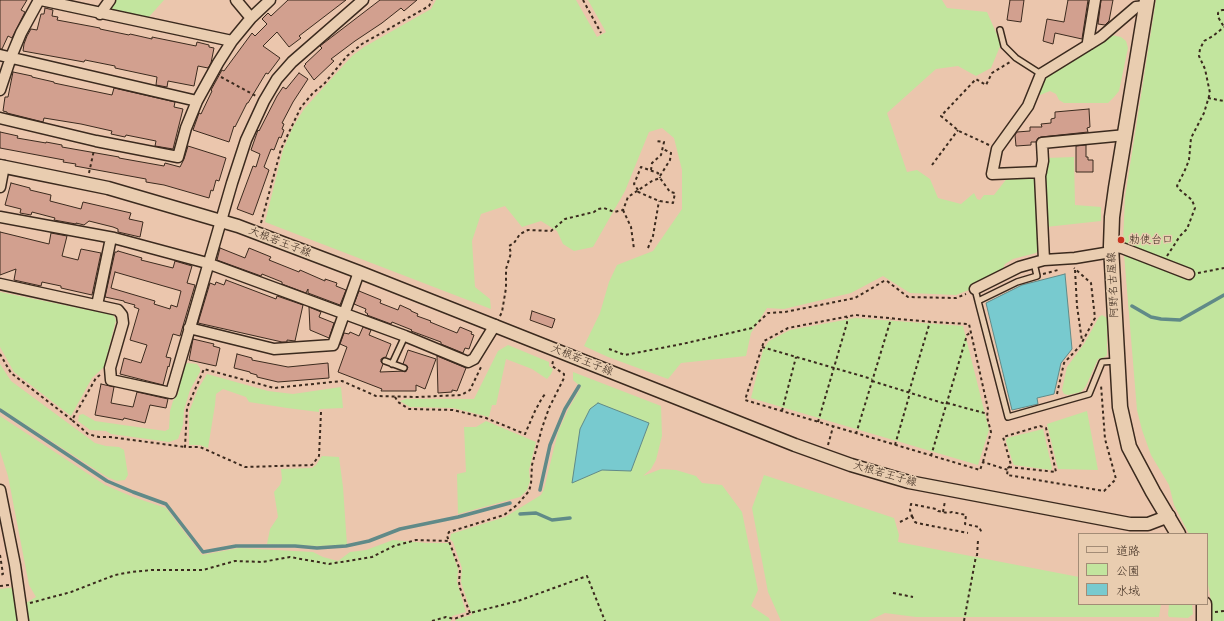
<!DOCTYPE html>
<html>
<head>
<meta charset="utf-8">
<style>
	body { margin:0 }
	#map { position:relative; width:1224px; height:621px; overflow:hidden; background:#ebc6ad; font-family:Delius,"Klee One",sans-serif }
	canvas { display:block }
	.legend { position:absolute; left:1078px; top:533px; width:130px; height:72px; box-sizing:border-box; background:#e9cdb0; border:1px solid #a38c76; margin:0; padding:5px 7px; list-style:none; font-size:12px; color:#3b2a1e }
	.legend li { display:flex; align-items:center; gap:8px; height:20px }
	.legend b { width:20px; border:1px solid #a38c76 }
</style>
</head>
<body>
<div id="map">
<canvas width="1224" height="621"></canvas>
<ul class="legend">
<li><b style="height:5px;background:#e9cdb0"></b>道路</li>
<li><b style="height:11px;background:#c2e59e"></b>公園</li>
<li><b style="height:11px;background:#78cacf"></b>水域</li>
</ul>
</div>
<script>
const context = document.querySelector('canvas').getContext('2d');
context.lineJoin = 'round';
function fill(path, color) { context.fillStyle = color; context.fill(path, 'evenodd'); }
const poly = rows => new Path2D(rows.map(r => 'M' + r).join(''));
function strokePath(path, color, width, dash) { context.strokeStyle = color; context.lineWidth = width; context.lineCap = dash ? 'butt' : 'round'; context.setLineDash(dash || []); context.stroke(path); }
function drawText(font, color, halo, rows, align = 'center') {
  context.font = font + ' Delius,"Klee One",sans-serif'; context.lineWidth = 3; context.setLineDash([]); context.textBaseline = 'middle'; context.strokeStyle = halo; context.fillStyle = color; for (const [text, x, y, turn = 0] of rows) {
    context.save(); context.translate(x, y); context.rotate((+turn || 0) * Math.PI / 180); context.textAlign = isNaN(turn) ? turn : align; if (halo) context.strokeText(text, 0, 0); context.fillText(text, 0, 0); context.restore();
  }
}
fill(poly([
	[115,0,164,0,148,18,113,12,111,7],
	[436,0,576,0,597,37,606,32,588,0,942,0,947,8,987,12,1001,44,991,68,976,76,958,66,936,69,887,113,907,172,917,170,930,179,938,198,961,204,974,193,977,199,980,200,984,195,994,195,1008,177,1036,177,1040,248,1036,253,1013,259,1005,264,1001,272,974,288,956,295,910,293,883,276,851,293,784,309,767,308,751,333,746,356,681,363,668,379,608,357,584,346,600,313,609,282,617,265,653,251,682,209,682,170,674,138,662,128,649,132,625,191,593,247,574,251,563,244,557,231,541,221,522,227,505,206,481,214,472,241,475,287,490,299,491,309,265,222,283,150,293,127,304,109,352,56,364,47,431,9],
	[1156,0,1224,0,1224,621,1212,621,1210,595,1207,579,1207,534,1189,534,1174,505,1169,485,1151,455,1142,430,1137,410,1123,242,1125,197],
	[1111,35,1121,37,1126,41,1128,48,1119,91,1114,97,1108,103,1064,103,1059,100,1056,94,1050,91,1040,95,1038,91,1043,76,1102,40],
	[1074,157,1075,205,1101,207,1101,221,1046,227,1043,176,1046,158],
	[0,292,113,315,116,320,104,367,92,378,71,416,14,372,0,347],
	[1102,315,1107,318,1107,355,1105,357,1098,359,1086,386,1081,392,1068,395,1064,394,1062,390,1067,367,1084,344,1099,317],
	[855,318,963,326,989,430,978,465,751,398,763,350,769,341,790,330],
	[508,345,549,362,549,366,553,369,551,374,547,379,532,369,506,359,496,405,492,405,489,417,453,408,410,407,400,401,406,399,474,399,498,351],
	[188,363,197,364,200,368,200,372,190,390,184,410,183,425,178,439,169,442,111,434,106,431,90,430,78,421,79,415,83,414,95,421,165,431,169,429,170,411,173,401,178,394,184,365],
	[0,364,11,381,95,443,106,446,119,447,124,450,128,475,125,480,117,481,107,477,0,408],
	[573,372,661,406,662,436,656,460,651,469,643,476,661,469,676,470,696,476,702,483,722,485,742,512,758,590,751,606,769,618,770,621,455,621,456,619,472,615,461,582,462,568,453,542,450,539,451,534,505,517,541,495,544,489,558,432,568,410,581,387,573,380],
	[649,423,631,471,602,470,572,483],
	[207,374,268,391,293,394,341,387,343,408,319,409,319,412,287,408,249,402,246,397,223,389,216,394,215,405,208,448,200,445,189,445,189,412,198,389],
	[1087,411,1098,470,1058,469,1047,424],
	[0,416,105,485,133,497,166,508,202,555,239,548,313,552,323,557,338,561,350,552,366,550,393,540,427,543,449,543,458,569,457,582,466,612,452,616,451,621,29,621,26,603,36,597,29,585,8,476,0,451],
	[486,421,536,442,529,470,530,481,527,490,520,497,458,514,457,474,466,472,464,427,476,427],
	[1043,429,1052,468,1051,470,1014,465,1013,463,1006,441,1007,438],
	[322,456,339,457,343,487,347,545,317,546,267,544,270,529,278,517,274,492,280,485,282,479,281,469,312,468,316,465],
	[764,475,894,518,899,535,898,542,1079,577,1079,604,1161,604,1159,617,916,617,885,613,868,621,781,621,768,592,752,508],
	[16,587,21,621,0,621,0,589],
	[1169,604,1192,604,1193,614,1188,618,1169,617,1168,615]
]), '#c2e59e');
const water = poly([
	[1065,274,1072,349,1061,363,1054,394,1037,398,1038,404,1012,410,986,303,1022,285,1065,274],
	[598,403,649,423,631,471,602,470,572,483,580,429,590,409,598,403]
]);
fill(water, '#78cacf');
strokePath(water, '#608a88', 1);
strokePath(poly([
	[1132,306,1151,317,1161,319,1180,320,1224,295],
	[0,410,107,481,133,492,166,504,203,552,236,546,295,546,317,548,346,546,369,541,400,529,458,517,510,503],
	[540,490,550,445,565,409,579,386],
	[520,514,536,513,552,520,570,518]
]), '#608a88', 3.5);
const building = poly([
	[0,0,27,0,21,10,25,12,12,38,8,36,2,49,0,49,0,0],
	[288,0,346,0,299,36,301,38,289,47,277,32,263,46,280,58,268,74,266,73,248,103,247,103,235,127,234,126,229,142,193,130,199,113,201,114,212,91,211,90,222,70,224,71,252,33,255,36,267,24,262,19,268,13,271,16,288,0],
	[380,0,417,0,404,11,401,8,382,23,355,41,331,59,334,61,314,80,304,66,306,64,305,64,322,48,320,46,380,0],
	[1010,0,1024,0,1021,22,1007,20,1010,0],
	[1068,0,1088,0,1082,39,1055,33,1053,44,1043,41,1047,19,1064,22,1068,0],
	[1101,0,1113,0,1109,21,1105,25,1098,24,1101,0],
	[45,8,53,10,52,16,58,17,57,20,100,28,100,29,129,35,130,34,152,39,152,37,196,46,197,42,209,45,209,47,214,48,211,63,208,68,198,66,194,86,168,81,167,87,156,85,157,77,115,68,115,66,85,60,84,62,23,51,24,44,27,36,31,29,37,30,41,14,44,14,45,8],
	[13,72,32,76,32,77,54,82,54,83,112,95,114,88,175,102,174,107,183,109,173,149,155,146,156,141,126,135,125,137,111,134,112,131,81,124,44,118,43,122,7,113,7,112,3,111,5,97,8,97,13,72],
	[299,73,308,79,293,102,282,123,284,124,282,129,284,130,281,138,279,137,274,150,271,149,264,167,269,170,253,215,237,209,253,166,256,167,260,154,251,150,258,130,259,131,277,96,283,87,286,89,299,73],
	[1089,109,1090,127,1087,128,1088,132,1041,137,1038,138,1036,142,1031,142,1031,145,1016,146,1015,135,1017,132,1030,131,1030,127,1042,127,1041,124,1051,123,1051,119,1055,118,1055,112,1089,109],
	[0,132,18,136,17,138,46,143,46,142,62,145,62,147,119,157,119,158,164,166,165,163,180,167,184,159,188,146,226,158,219,181,216,180,213,191,211,190,209,198,164,185,146,182,146,179,75,166,76,164,63,162,64,160,0,148,0,132],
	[1086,145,1086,157,1088,157,1088,160,1093,160,1093,172,1076,172,1076,146,1086,145],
	[11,183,30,188,30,190,51,195,50,201,81,209,83,202,131,213,129,219,143,222,140,237,118,232,118,229,113,227,89,221,84,225,76,223,76,224,54,220,55,218,32,212,31,215,20,213,21,209,5,205,11,183],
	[0,232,49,244,51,233,67,236,62,256,78,260,81,249,101,253,92,295,61,288,61,286,42,282,41,286,14,280,16,269,0,275,0,232],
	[220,248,245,258,249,248,271,257,269,260,299,272,300,270,325,281,325,279,337,283,336,286,346,290,340,305,308,293,308,289,306,293,282,284,282,282,262,274,261,276,217,260,220,248],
	[118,251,142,258,141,260,173,268,175,261,192,266,187,283,195,285,180,336,173,334,166,357,171,358,169,367,168,366,163,385,120,374,124,358,141,363,147,345,130,340,139,309,134,307,135,305,124,302,124,301,105,297,115,252,117,252,118,251],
	[115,272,181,291,177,307,171,305,170,309,154,304,155,301,111,288,115,272],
	[226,280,276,299,277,296,303,305,295,341,287,340,287,342,282,342,198,323,210,283,215,285,216,282,224,285,226,280],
	[359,291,381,300,380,303,398,310,400,305,411,310,411,311,418,314,417,316,431,321,430,322,457,333,460,327,472,332,471,334,474,335,469,349,465,348,463,353,441,344,441,342,411,331,412,330,392,322,391,324,367,315,368,314,365,312,366,309,354,304,359,291],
	[309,307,321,312,319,317,334,323,329,338,310,330,309,307],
	[532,311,555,319,552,328,530,320,532,311],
	[363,327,371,330,369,335,391,344,386,357,381,359,381,362,383,364,380,372,406,371,408,367,403,364,408,350,436,359,425,389,416,385,416,391,381,391,382,389,338,372,347,347,340,344,344,333,349,334,350,332,359,336,363,327],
	[193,339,214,344,213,346,220,348,216,366,189,360,193,339],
	[237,354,252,358,252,360,288,367,328,363,329,378,278,382,257,377,257,375,250,373,250,372,234,368,237,354],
	[437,356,466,368,457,391,452,390,452,392,438,393,437,356],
	[101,384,114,387,111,403,133,407,137,392,168,399,166,408,150,405,145,423,124,418,123,420,95,415,101,384]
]);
fill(building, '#d2a08f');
strokePath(building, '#3b2a1e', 1);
const service = poly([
	[1000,30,1004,46,1016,58,1041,74],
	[975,289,978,301,1017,282,1037,276,1034,263],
	[978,301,1008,417,1089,394,1102,362,1117,361],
	[385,361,404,368],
	[392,364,405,336]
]);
const minor = poly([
	[41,0,232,41],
	[236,0,251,18],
	[100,14,110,0],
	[1090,44,1088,42,1095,0],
	[0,55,197,101],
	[0,90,11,57,21,33,39,0],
	[0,118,96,141,178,157,186,128,197,101,218,63,232,41,251,18,270,0],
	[1041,172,992,174,997,149,1028,106,1041,74,1101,37,1136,7,1146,6],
	[0,187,4,166],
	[0,217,114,238,207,263,405,336,468,362,474,359,495,325],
	[1111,246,1122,248,1189,274],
	[1112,253,1105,253,1075,258,1044,260,1040,176,1043,161,1042,143,1126,135],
	[0,284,118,310,122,315,123,323,110,368,111,380,171,393,232,183,246,140,264,101,277,79,292,62,363,0],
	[975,289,1019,267,1044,260],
	[97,305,111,238],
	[189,328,274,349,333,345,359,272],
	[0,490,15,565,23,621]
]);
const tertiary = poly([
	[0,166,108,188,238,226,359,272,795,445,851,465,909,482,1130,524,1148,524,1169,516]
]);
const secondary = poly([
	[1147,0,1116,188,1112,217,1111,246,1120,407,1129,447,1153,492,1178,534],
	[1204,621,1204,604]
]);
strokePath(service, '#3b2a1e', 8);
strokePath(minor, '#3b2a1e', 13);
strokePath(tertiary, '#3b2a1e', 15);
strokePath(secondary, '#3b2a1e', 17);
strokePath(poly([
	[583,0,601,33],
	[1224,10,1222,10,1218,13,1218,17,1224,27],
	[221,77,256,96],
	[1208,98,1224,101],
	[989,145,959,131,941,116,976,79,986,85,992,73,1010,62],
	[932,165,958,130],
	[651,170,652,163,661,155,664,142,656,141],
	[89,173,94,150],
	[660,176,670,160,671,153,663,149],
	[638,190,634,184,641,167,658,173,660,178],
	[623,210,631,227,634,249],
	[261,223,281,149,301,107,313,93,324,84,347,56,362,44,429,6,432,0],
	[648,248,653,236,659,201],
	[1167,256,1180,236,1187,229,1195,208,1192,200,1180,190,1177,186,1185,170,1189,160,1191,138,1204,113,1210,93,1205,69,1199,56,1200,49,1204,41,1213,36,1224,27],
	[1075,270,1077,306,1082,341],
	[1198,273,1224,268],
	[1043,274,1058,270],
	[500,316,502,312,506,288,506,269,511,253,509,246,514,243,520,234,528,230,551,231,565,219,594,212,598,209,604,208,614,212,623,210,628,197,652,181,660,178,670,192,675,193,673,203,659,201,636,191],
	[762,347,872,379],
	[609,349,625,355,682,344,752,328,768,313,785,312,855,298,884,281,887,281,908,297,956,298,966,294],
	[0,354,11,373,72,420],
	[100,375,96,378,72,420,88,434,99,437,110,437,185,447],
	[872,381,946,404],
	[909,392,930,322],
	[1057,394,1064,363,1080,346,1095,318,1091,283,1074,268],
	[395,397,398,402,409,409,453,410,486,418,525,434,535,411,542,398,546,393],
	[947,403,988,414],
	[782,411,796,357],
	[321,412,319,456,312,465,245,467,200,447,185,447,187,408,204,369,274,388,342,381,376,396,417,397,461,395,470,390,481,367],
	[818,422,847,323,847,317],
	[856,434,891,319],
	[828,445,833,427],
	[895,445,910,393],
	[931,456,967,335,971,332],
	[983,462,991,432,987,417,988,409,969,324,932,322,855,315,788,328,764,341,745,400,980,470,983,462,1008,470],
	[1009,467,1056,472,1046,428,1040,426,1003,437,1011,465,1008,468,1007,475,1104,491,1116,479,1105,439,1101,385],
	[943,512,945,501],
	[912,516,915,522,917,523,968,533],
	[900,522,912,516,910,510,911,504,936,509,938,511,948,513,952,512,966,515,965,524,979,527,982,533],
	[0,555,3,574,0,575],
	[977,556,978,540],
	[0,586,9,585],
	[893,593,913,597],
	[30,603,71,592,115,575,131,572,152,570,203,570,235,561,262,562,290,557,329,564,372,557,394,546,416,540,450,541],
	[1215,612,1224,611],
	[470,613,460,588,459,582,460,570,447,536,449,532,504,515,517,505,529,491,531,484,532,465,542,428,549,408,564,378,564,374,552,366,553,361],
	[432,621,446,617,454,619,470,613,518,601,587,576,605,621],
	[964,621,976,556]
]), '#3b2a1e', 2, [3, 3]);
strokePath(service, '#e9cdb0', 5);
strokePath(minor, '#e9cdb0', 10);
strokePath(tertiary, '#e9cdb0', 12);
strokePath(secondary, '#e9cdb0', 14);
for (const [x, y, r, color] of [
	[1121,240,4,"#c8321e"]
]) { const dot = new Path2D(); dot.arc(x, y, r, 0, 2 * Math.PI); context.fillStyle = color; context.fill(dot); strokePath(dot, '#e9cdb0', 1.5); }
drawText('11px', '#3b2a1e', '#e9cdb0', [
	["勅使台口",1129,240]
], 'left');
drawText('11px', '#3b2a1e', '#e9cdb0', [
	["大根若王子線",280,242,21],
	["阿野名古屋線",1113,285,-93],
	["大根若王子線",582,360,22],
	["大根若王子線",885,474,16]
]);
</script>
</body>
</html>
